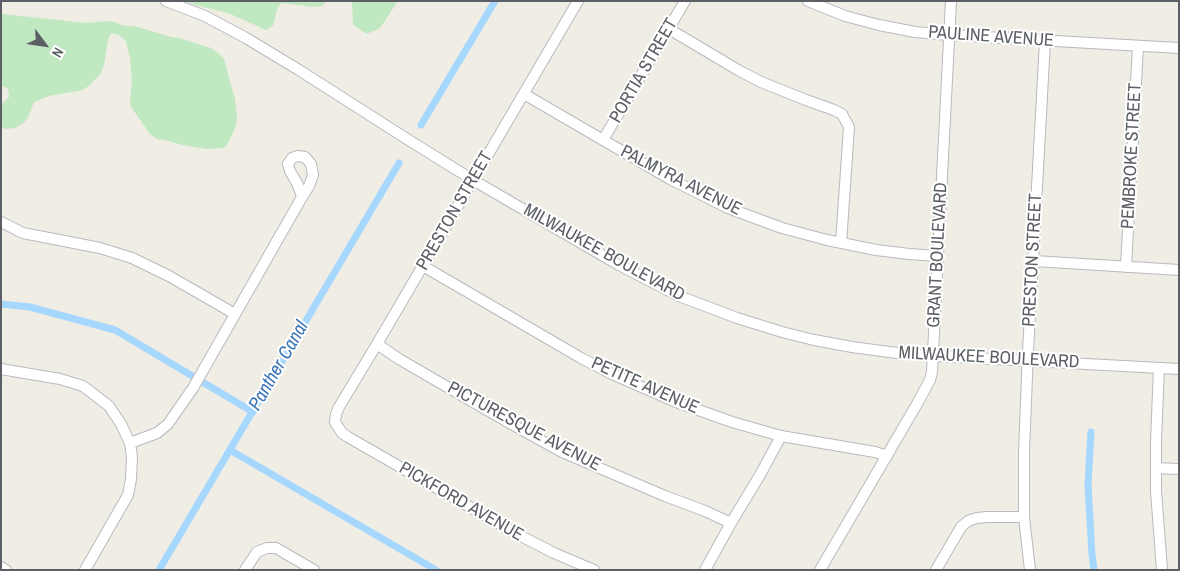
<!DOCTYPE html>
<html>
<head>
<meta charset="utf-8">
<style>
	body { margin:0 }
	#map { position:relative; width:1180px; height:571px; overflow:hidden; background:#f0ede5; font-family:"Archivo Narrow",sans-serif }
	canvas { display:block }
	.frame { position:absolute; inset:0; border:2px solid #5c6066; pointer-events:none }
	.north { position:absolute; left:20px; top:20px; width:50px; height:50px; -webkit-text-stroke:4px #fff; paint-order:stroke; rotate:121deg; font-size:14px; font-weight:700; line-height:20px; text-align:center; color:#5c6066 }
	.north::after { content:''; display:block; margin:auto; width:18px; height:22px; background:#5c6066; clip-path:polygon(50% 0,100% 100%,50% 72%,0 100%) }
</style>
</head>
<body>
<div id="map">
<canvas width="1180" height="571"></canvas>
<div class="frame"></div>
<div class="north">N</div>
</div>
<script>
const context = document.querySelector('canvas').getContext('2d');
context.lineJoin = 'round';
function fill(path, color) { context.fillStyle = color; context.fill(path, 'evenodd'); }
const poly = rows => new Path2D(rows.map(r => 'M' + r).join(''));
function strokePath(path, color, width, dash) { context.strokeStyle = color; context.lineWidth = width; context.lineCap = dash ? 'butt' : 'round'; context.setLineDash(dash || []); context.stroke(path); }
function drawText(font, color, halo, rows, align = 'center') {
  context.font = font + ' "Archivo Narrow",sans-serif'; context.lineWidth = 4; context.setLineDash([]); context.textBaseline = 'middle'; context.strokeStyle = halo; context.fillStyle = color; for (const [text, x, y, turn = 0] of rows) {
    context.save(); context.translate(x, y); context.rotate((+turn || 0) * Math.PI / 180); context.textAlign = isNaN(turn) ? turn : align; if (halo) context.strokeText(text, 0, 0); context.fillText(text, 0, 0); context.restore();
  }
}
fill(poly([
	[183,1,326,1,322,6,314,7,281,3,277,10,273,26,266,30,228,13,203,7],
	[352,1,398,1,380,28,367,34,353,25],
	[1,14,88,23,106,21,114,22,122,25,138,27,171,37,179,38,211,48,218,53,224,59,235,99,237,117,236,126,229,141,224,148,207,149,182,145,165,140,157,139,150,134,131,107,130,99,132,83,130,58,126,41,119,35,111,33,108,40,104,65,101,73,90,85,83,90,49,96,34,102,28,118,22,124,15,128,6,129,1,126,1,105,9,97,8,89,1,85]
]), '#c0e8c1');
strokePath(poly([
	[421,125,495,1],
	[1,304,30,307,115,330,253,412],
	[1091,432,1088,485,1092,554,1094,570],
	[230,450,436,570],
	[159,570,399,163]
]), '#a5d7ff', 7);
const minor = poly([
	[166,1,205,16,246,38,299,70,407,139,473,180,619,265,679,296,737,318,782,332,814,340,852,347,889,352,919,355,1179,369],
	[578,1,377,344,339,407,336,414,335,422,342,433,348,437,515,533,554,553,594,570],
	[808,1,845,16,879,25,915,32,949,35,1179,48],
	[669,29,738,70,761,82,806,100,834,110,842,114,849,127,841,243],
	[524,94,670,179,728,208,782,228,827,240,876,250,909,254,937,256],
	[603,140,685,1],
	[1,222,23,233,100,248,132,258,169,276,235,314],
	[1034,261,1179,270],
	[423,266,581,358,612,374,676,402,732,422,781,436,875,452,887,456],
	[1126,267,1138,46],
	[377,344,399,359,506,421,562,452,665,496,705,511,731,523],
	[1159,368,1156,441,1156,491,1162,570],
	[1,369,60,379,83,386,109,406,121,424,130,443,132,457,131,479,128,495,85,570],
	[130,443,157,433,168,424,193,388,302,197,298,185,290,171,288,164,292,158,298,156,305,157,311,164,313,175,309,186,302,197],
	[1156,468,1179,469],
	[1,567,6,570],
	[245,570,257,552,267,548,276,548,314,570],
	[705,570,731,523,760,475,781,436],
	[820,570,917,404,930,380,932,372,951,1],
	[936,570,961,527,968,521,977,518,987,517,1024,517],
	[1030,570,1024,517,1024,452,1028,351,1045,41]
]);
strokePath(minor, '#b7babf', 12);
strokePath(minor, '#fff', 10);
drawText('18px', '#5c6066', '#fff', [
	["PAULINE AVENUE",991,37,4],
	["PORTIA STREET",644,71,-60],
	["PEMBROKE STREET",1132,156,-87],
	["PALMYRA AVENUE",681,181,27],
	["PRESTON STREET",455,211,-60],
	["MILWAUKEE BOULEVARD",604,253,29],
	["GRANT BOULEVARD",938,255,-87],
	["PRESTON STREET",1033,260,-87],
	["MILWAUKEE BOULEVARD",989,358,3],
	["PETITE AVENUE",645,386,24],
	["PICTURESQUE AVENUE",524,427,28],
	["PICKFORD AVENUE",461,502,30]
]);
drawText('italic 19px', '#3d77b6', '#fff', [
	["Panther Canal",279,366,-60]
]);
</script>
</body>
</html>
